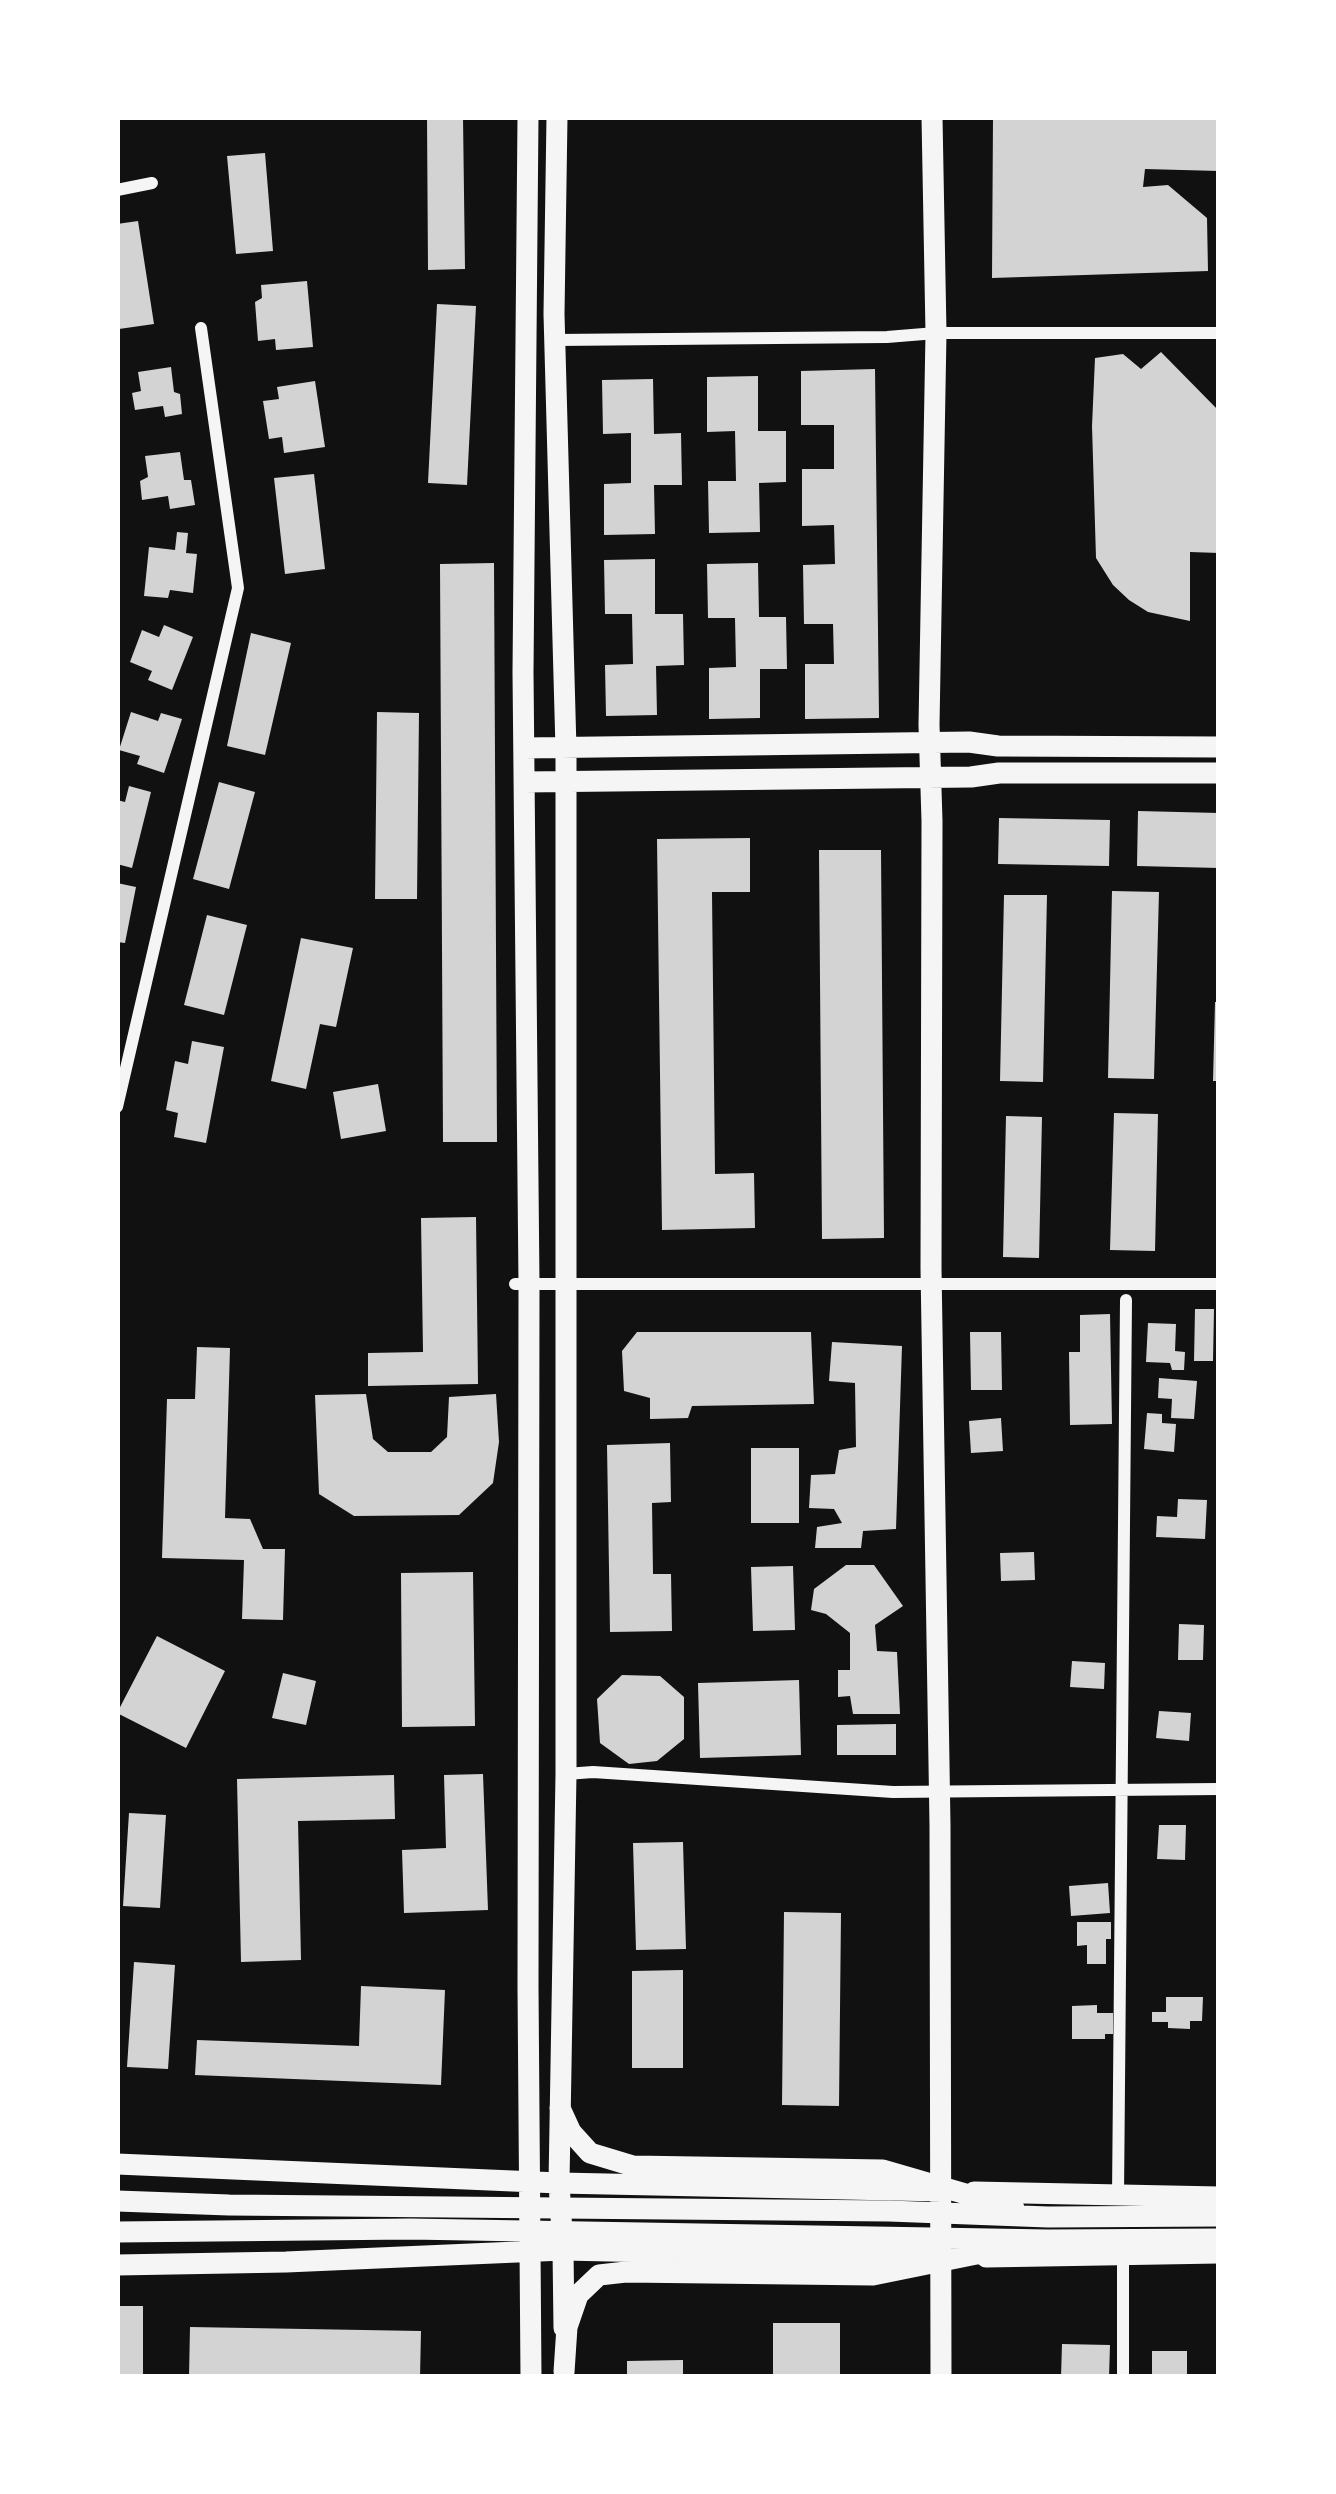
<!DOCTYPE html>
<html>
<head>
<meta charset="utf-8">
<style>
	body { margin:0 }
	#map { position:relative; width:1336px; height:2494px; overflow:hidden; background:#111; font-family:"Zilla Slab",serif }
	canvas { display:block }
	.frame { position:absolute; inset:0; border:120px solid #fff; pointer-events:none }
</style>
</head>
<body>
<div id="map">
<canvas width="1336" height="2494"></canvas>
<div class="frame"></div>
</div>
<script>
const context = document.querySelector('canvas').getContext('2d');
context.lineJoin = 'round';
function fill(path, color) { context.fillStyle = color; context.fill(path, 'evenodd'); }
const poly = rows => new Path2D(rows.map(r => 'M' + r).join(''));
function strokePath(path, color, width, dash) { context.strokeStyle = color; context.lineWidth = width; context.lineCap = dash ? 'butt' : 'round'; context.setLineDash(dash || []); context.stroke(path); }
fill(poly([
	[427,117,463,117,465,269,428,270],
	[993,117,1219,117,1219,171,1145,169,1143,187,1168,185,1207,218,1208,271,992,278],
	[265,153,273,251,236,254,227,156],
	[138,221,154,324,119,329,117,224],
	[307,281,313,347,276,350,275,339,258,341,255,302,262,298,261,285],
	[437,304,476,306,467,485,428,483],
	[1161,352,1219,411,1219,553,1190,552,1190,621,1148,612,1129,600,1113,585,1096,558,1092,426,1095,358,1123,354,1141,369],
	[171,367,174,392,180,394,182,414,165,417,163,406,135,410,132,393,141,391,138,372],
	[875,369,879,718,805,719,805,664,834,664,833,624,804,624,803,565,835,564,834,525,802,526,802,469,834,469,834,425,801,425,801,371],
	[758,376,758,431,786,431,786,482,759,483,760,532,709,533,708,481,736,481,735,431,707,432,707,377],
	[653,379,654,434,681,433,682,485,654,485,655,534,604,535,604,484,631,483,631,433,603,434,602,380],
	[315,381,325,447,284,453,282,437,269,439,263,401,279,399,277,387],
	[180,452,184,480,191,480,195,505,170,509,168,496,142,500,140,481,148,477,145,456],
	[314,474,325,569,285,574,274,478],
	[177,532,188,533,186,553,197,554,193,593,170,590,168,598,144,596,149,547,175,550],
	[655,559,655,614,683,614,684,665,656,666,657,715,606,716,605,665,633,664,632,614,605,614,604,560],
	[494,563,497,1142,443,1142,440,564],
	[758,563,759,617,786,617,787,669,760,669,760,718,709,719,709,668,736,667,735,618,708,618,707,564],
	[164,625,193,637,172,690,148,680,152,671,130,662,142,630,159,637],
	[251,633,291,643,265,755,227,746],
	[131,712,158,721,161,713,182,719,164,773,137,764,140,756,119,750],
	[377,712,419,713,417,899,375,899],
	[219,782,255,792,229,889,193,879],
	[129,786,151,792,132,868,117,864,117,800,125,802],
	[1138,811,1219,813,1219,868,1137,866],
	[999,818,1110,820,1109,866,998,864],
	[750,838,750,892,712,892,715,1174,754,1173,755,1228,662,1230,657,839],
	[819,850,881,850,884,1238,822,1239],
	[117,883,136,887,125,943,117,942],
	[1112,891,1159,892,1154,1079,1108,1078],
	[1004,895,1047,895,1043,1082,1000,1081],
	[207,915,247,925,224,1015,184,1005],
	[301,938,353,948,336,1027,320,1024,306,1089,271,1081],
	[1215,1002,1219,1002,1219,1081,1213,1081],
	[192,1041,224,1047,206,1143,174,1137,178,1113,166,1110,175,1061,188,1064],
	[378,1084,386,1131,341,1139,333,1092],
	[1114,1113,1158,1114,1155,1251,1110,1250],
	[1006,1116,1042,1117,1039,1258,1003,1257],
	[476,1217,478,1384,368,1386,368,1353,423,1352,421,1218],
	[1195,1309,1214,1309,1213,1361,1194,1361],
	[1110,1314,1112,1424,1070,1425,1069,1352,1080,1352,1080,1315],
	[1148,1323,1176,1324,1175,1351,1185,1352,1184,1370,1172,1370,1170,1363,1146,1362],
	[637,1332,811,1332,814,1404,692,1406,688,1418,650,1419,650,1398,624,1391,622,1351],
	[970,1332,1001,1332,1002,1390,971,1390],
	[832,1342,902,1346,896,1529,863,1531,861,1548,815,1548,817,1527,842,1523,834,1509,809,1508,811,1475,835,1474,839,1450,856,1447,855,1383,829,1381],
	[197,1347,230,1348,225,1518,250,1519,263,1549,285,1549,283,1620,242,1619,244,1560,162,1558,167,1399,195,1399],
	[1159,1378,1197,1381,1194,1419,1171,1418,1172,1399,1158,1398],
	[366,1394,373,1439,388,1452,431,1452,447,1437,449,1397,496,1394,499,1442,493,1483,459,1515,354,1516,319,1494,315,1395],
	[1147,1413,1162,1414,1162,1423,1176,1424,1174,1452,1144,1449],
	[1001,1418,1003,1451,971,1453,969,1421],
	[670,1443,671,1502,652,1503,653,1574,671,1574,672,1631,610,1632,607,1445],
	[751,1448,799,1448,799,1523,751,1523],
	[1178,1499,1207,1500,1205,1539,1156,1537,1157,1516,1177,1517],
	[1034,1552,1035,1580,1001,1581,1000,1553],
	[846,1565,874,1565,903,1606,875,1625,877,1651,897,1652,900,1714,853,1714,850,1696,838,1697,838,1670,850,1670,850,1633,826,1614,811,1610,814,1589],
	[793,1566,795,1630,753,1631,751,1567],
	[473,1572,475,1726,402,1727,401,1573],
	[1179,1624,1204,1625,1203,1660,1178,1660],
	[157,1636,225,1671,186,1748,117,1713],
	[1072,1661,1105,1663,1104,1689,1070,1687],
	[283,1673,316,1681,306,1725,272,1718],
	[622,1675,660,1676,684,1697,684,1739,657,1761,629,1764,600,1743,597,1699],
	[799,1680,801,1755,700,1758,698,1683],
	[1159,1711,1191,1713,1189,1741,1156,1738],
	[896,1724,896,1755,837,1755,837,1725],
	[483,1774,488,1910,404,1913,402,1850,446,1848,444,1775],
	[394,1775,395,1819,298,1821,301,1960,241,1962,237,1779],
	[129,1813,166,1815,160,1908,123,1906],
	[1159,1825,1186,1825,1185,1860,1157,1859],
	[683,1842,686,1949,636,1950,633,1843],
	[1108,1883,1110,1913,1071,1916,1069,1886],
	[784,1912,841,1913,839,2106,782,2105],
	[1077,1922,1111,1922,1111,1939,1106,1939,1106,1964,1087,1964,1087,1945,1077,1946],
	[134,1962,175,1965,168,2069,127,2067],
	[683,1970,683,2068,632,2068,632,1971],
	[361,1986,445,1990,441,2085,195,2075,197,2040,359,2046],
	[1166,1997,1203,1997,1202,2021,1190,2021,1190,2029,1168,2028,1168,2022,1152,2022,1152,2012,1166,2012],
	[1097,2005,1097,2013,1113,2013,1113,2034,1105,2034,1105,2039,1072,2039,1072,2006],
	[117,2306,143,2306,143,2377,117,2377],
	[773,2323,840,2323,840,2377,773,2377],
	[190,2327,421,2331,420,2377,189,2377],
	[1062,2344,1110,2345,1109,2377,1061,2377],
	[1152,2351,1187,2351,1187,2377,1152,2377],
	[683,2360,683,2377,627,2377,627,2361]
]), '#d3d3d3');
strokePath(poly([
	[117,190,152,183],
	[555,340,887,337,936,333,1219,333],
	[117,1107,238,588,201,328],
	[515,1284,1219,1284],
	[566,1774,593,1772,893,1792,1219,1789],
	[1118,2195,1126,1300],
	[1123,2254,1123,2377]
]), '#f5f5f5', 12);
strokePath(poly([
	[528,117,523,672,529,1284,528,1986,531,2377],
	[557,117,554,314,566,749,566,1774,559,2183,563,2250,564,2328],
	[932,117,936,333,929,725,932,821,931,1268,940,1825,941,2377],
	[524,748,969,742,998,746,1219,747],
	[524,782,971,777,999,773,1219,773],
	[117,2164,559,2183,942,2191],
	[974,2192,1219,2197],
	[986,2257,1219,2253],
	[117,2265,286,2262,563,2250,936,2258]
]), '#f5f5f5', 21);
strokePath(poly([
	[560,2108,571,2132,590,2153,633,2166,883,2170,1014,2208],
	[117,2201,229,2205,889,2211,1048,2217,1219,2216],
	[117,2232,410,2229,1048,2240,1219,2239],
	[564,2372,567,2327,578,2295,599,2275,626,2272,873,2275,1006,2248]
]), '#f5f5f5', 21);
</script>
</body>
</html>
